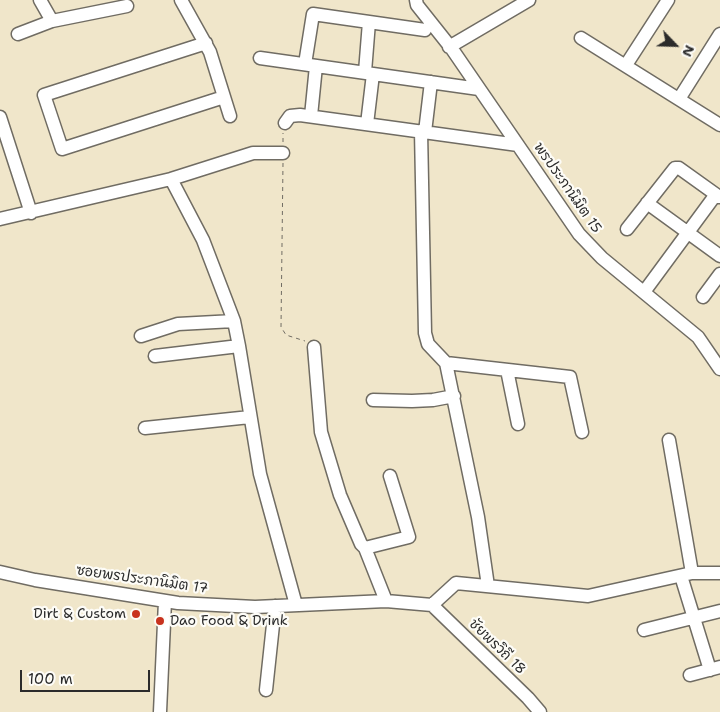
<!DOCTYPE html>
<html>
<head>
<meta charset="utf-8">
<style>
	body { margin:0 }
	#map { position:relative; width:720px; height:712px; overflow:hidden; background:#f0e6ca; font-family:"Shantell Sans",sans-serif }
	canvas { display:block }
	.north { position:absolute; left:650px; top:20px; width:50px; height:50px; -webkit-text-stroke:4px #fdfcf7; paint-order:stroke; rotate:114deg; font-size:14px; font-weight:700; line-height:20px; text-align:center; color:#2b2b2b }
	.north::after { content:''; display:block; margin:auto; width:18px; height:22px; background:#2b2b2b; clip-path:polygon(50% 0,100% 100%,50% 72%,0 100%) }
	.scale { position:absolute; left:20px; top:670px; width:130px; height:22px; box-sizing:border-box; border:2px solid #2b2b2b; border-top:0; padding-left:6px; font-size:15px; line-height:18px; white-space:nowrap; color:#2b2b2b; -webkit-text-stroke:4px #fdfcf7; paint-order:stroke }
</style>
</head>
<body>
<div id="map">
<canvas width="720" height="712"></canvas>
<div class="north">N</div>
<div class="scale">100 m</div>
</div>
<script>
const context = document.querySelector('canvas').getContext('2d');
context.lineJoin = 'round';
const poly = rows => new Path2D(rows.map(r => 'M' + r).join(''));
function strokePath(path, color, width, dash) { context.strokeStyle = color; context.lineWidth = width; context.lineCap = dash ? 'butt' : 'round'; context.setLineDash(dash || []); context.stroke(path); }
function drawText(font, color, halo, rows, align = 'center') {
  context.font = font + ' "Shantell Sans","Playpen Sans Thai",sans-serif'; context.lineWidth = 4.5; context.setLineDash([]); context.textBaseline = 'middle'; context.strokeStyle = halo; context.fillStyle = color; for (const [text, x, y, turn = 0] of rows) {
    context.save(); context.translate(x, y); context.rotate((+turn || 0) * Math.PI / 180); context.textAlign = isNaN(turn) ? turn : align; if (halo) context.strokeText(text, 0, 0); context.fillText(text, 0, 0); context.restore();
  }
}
const minor = poly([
	[40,0,52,21],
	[181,0,210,52,230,116],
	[416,0,417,5,452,49,579,234,602,258,698,337,720,369],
	[18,34,52,21,127,6],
	[581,38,720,125],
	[206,43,44,95,62,149,224,97],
	[449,47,529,0],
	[260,58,479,89],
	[305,64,313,14,425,30],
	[626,65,668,0],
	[365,72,369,22],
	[679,99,720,34],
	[311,116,316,66],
	[0,117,31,213],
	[285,123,290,116,300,115,518,145],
	[367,124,373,74],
	[421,131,425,333,428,344,446,363,570,377,582,432],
	[425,132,431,82],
	[171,179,203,240,234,321,239,346,260,474,296,605],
	[647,203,720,256],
	[0,219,171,179,253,153,283,153],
	[627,229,675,168,679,168,718,196],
	[644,292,714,197,720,197],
	[703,297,720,274],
	[141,336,178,324,234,321],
	[314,347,321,432,340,495,361,544,365,548,386,601],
	[155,356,239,346],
	[446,363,478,517,488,586],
	[507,370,518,424],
	[373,400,412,401,433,400,454,396],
	[145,428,250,417],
	[669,440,692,573],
	[365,548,409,537,390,476],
	[0,572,35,580,178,603,255,607,386,601,432,605],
	[681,576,710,670],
	[432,605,456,583,588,596,692,573,720,573],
	[432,605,528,698,540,712],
	[644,630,720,611],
	[690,675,720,667],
	[266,690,275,606],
	[160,712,165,601]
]);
strokePath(minor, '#706c63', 15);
strokePath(poly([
	[283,142,283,133],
	[283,163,281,327,286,335,305,341]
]), '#706c63', 1, [4, 4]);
strokePath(minor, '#fff', 12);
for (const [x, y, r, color] of [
	[136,614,5,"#c8321e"],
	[160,621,5,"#c8321e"]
]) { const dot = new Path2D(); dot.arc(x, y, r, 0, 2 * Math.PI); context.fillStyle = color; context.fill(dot); strokePath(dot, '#fdfcf7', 2); }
drawText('14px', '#2b2b2b', '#fdfcf7', [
	["พรประภานิมิต 15",567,188,55],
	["ซอยพรประภานิมิต 17",142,580,8],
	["ชัยพรวิถี 18",497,647,44]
]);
drawText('14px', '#2b2b2b', '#fdfcf7', [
	["Dirt & Custom",126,614],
	["Dao Food & Drink",170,621,"left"]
], 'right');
</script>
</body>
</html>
